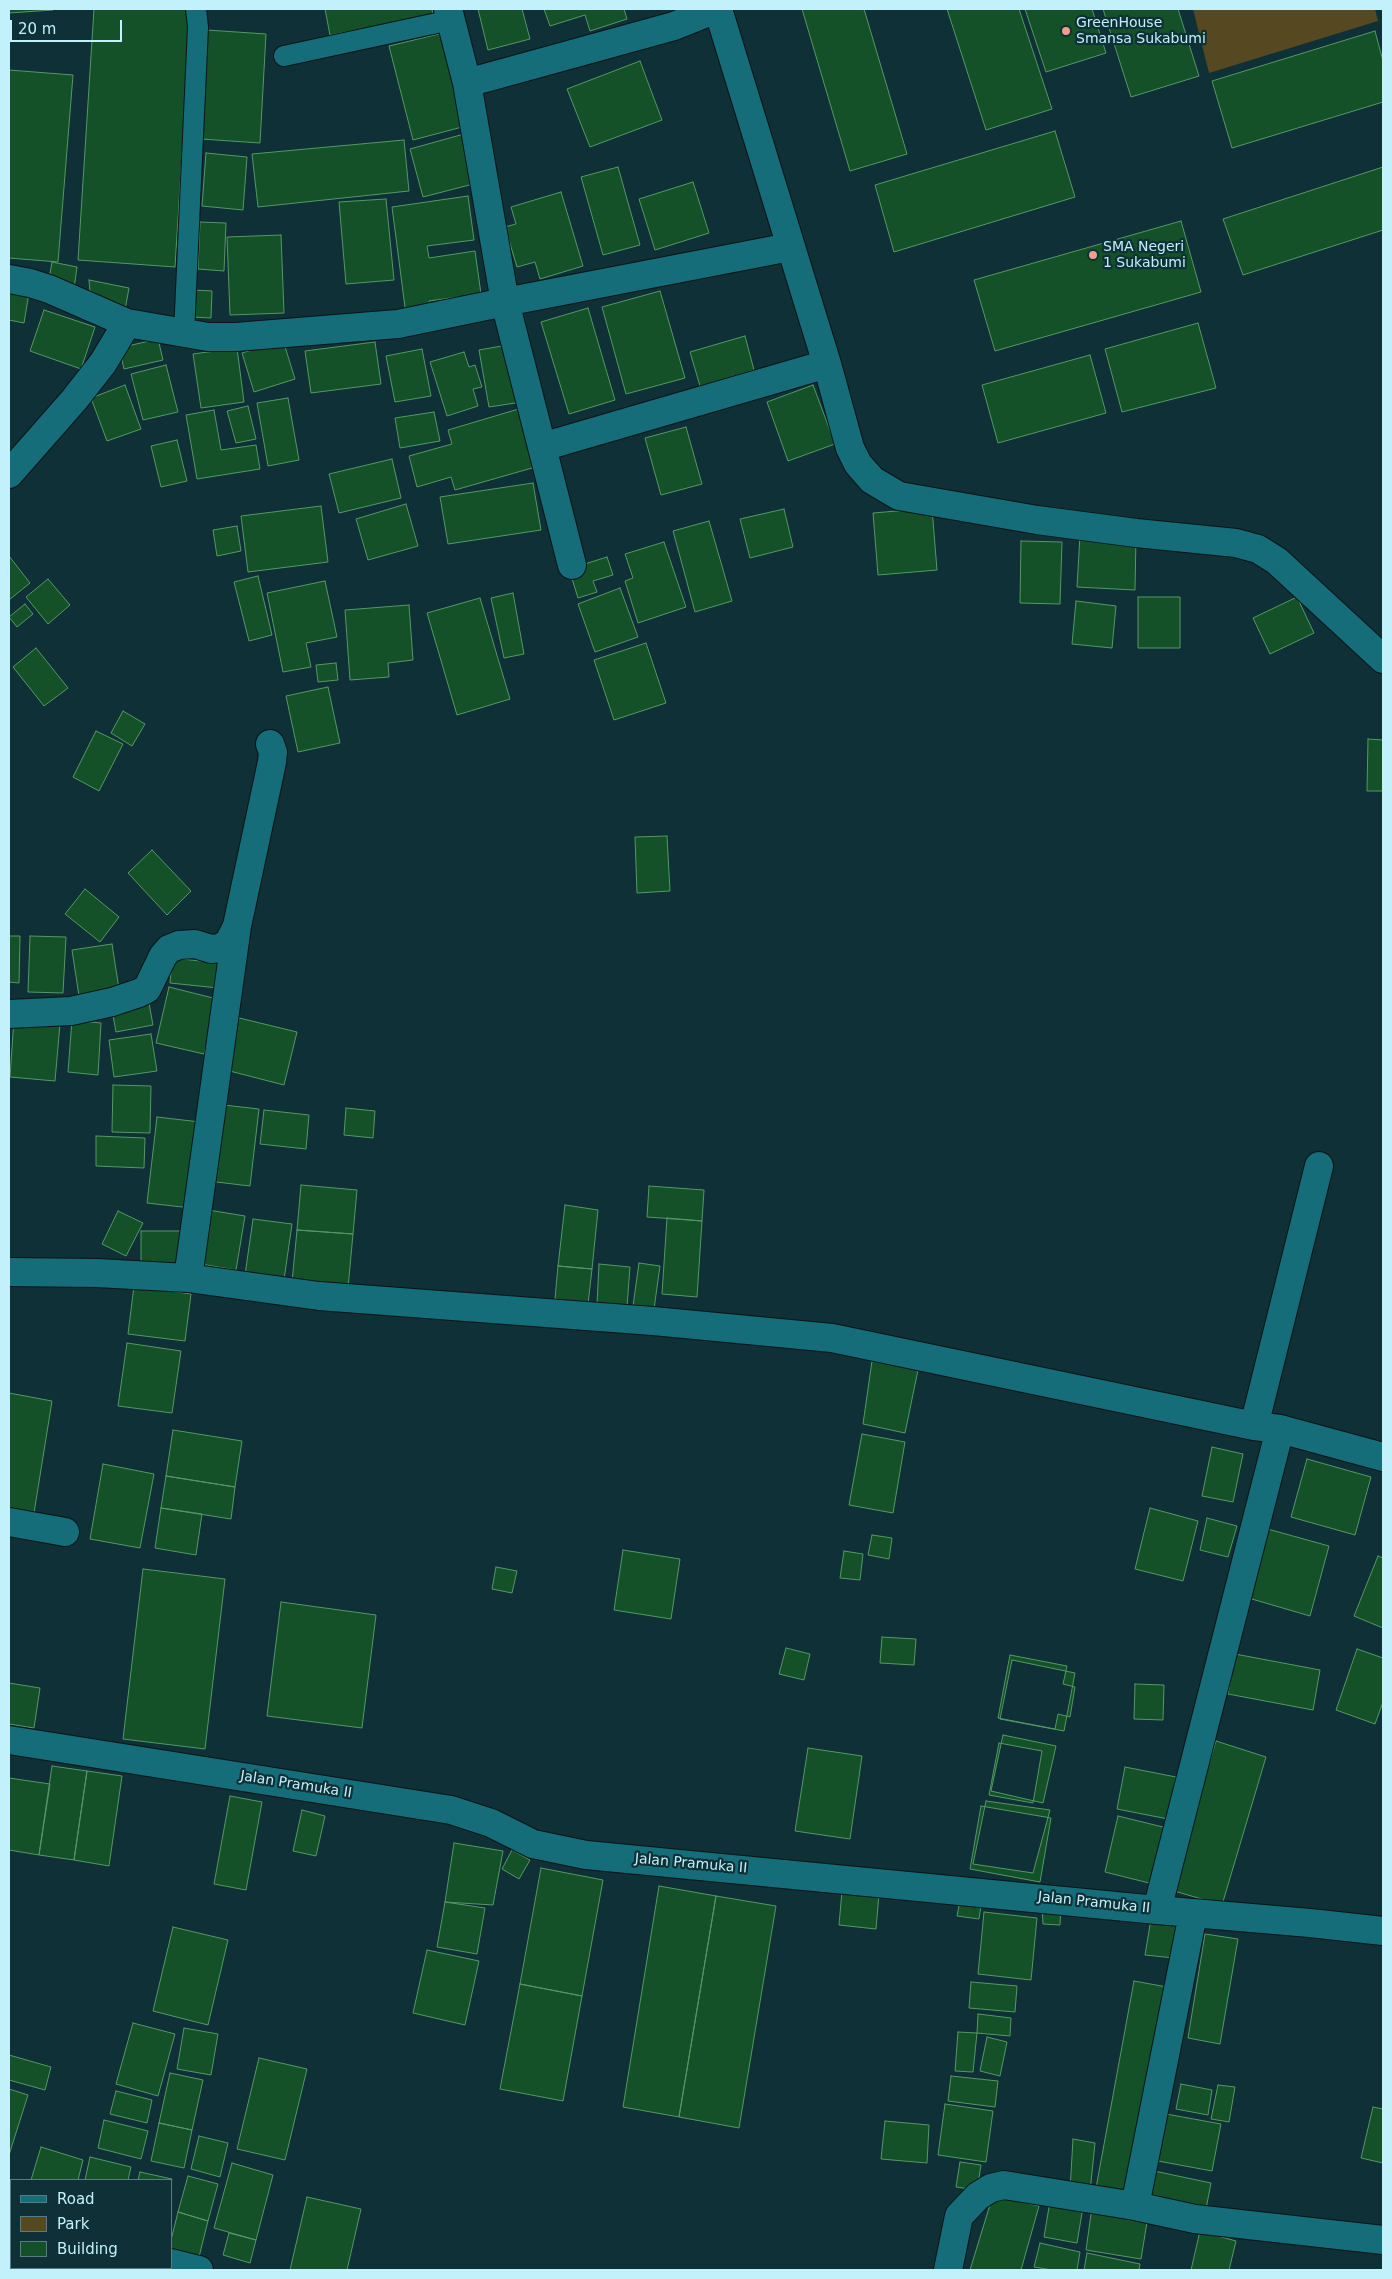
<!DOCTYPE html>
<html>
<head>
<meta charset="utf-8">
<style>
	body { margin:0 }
	#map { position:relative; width:1392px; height:2279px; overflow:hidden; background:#0e3036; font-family:"DejaVu Sans",sans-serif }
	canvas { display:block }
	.frame { position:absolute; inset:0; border:10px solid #c2f1fb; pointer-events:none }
	.legend { position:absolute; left:10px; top:2179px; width:162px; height:90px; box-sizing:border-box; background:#0e3036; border:1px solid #567d85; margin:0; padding:6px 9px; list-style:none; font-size:15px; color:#c2f1fb }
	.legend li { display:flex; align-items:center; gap:10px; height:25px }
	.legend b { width:25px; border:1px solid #567d85 }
	.scale { position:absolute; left:10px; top:20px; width:112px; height:22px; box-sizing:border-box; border:2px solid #c2f1fb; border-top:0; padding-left:6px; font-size:15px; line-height:18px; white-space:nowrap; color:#c2f1fb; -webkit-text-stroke:4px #0e3036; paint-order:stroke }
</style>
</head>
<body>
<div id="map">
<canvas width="1392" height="2279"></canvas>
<div class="frame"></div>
<ul class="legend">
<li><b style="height:6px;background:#156d7a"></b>Road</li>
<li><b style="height:14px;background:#564820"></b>Park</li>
<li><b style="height:14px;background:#145129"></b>Building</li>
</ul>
<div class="scale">20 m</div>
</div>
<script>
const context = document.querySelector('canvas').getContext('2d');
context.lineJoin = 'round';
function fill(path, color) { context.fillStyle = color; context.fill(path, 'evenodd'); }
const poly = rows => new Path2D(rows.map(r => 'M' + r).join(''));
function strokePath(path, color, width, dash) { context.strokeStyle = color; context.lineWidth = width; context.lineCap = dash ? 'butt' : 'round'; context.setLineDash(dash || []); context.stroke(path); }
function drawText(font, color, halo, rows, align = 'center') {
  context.font = font + ' "DejaVu Sans",sans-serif'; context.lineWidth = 4.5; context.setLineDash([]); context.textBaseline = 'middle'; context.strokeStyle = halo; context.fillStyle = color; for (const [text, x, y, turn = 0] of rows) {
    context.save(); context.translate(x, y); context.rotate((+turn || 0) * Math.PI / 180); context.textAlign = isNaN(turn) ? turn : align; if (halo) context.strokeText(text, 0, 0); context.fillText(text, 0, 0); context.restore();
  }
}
fill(poly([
	[1193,9,1375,9,1378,21,1209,73]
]), '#564820');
const building = poly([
	[9,9,53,9,53,10,9,13,9,9],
	[94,9,191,9,175,267,78,260,94,9],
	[325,9,432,9,433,15,330,35,325,9],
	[478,9,522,9,530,39,488,50,478,9],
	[544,9,624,9,627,19,590,31,585,15,550,26,544,9],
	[802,9,864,9,907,154,850,171,802,9],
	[947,9,1019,9,1052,109,986,130,947,9],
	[1025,9,1092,9,1106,53,1046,72,1025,9],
	[1103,9,1178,9,1199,76,1131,97,1103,9],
	[207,30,266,34,260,143,201,139,207,30],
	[1375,31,1383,61,1383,102,1232,148,1212,81,1375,31],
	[443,33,466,126,413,140,389,46,443,33],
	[640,61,662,120,590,147,567,89,640,61],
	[9,70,73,75,58,262,9,258,9,70],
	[1055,131,1075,197,894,252,875,185,1055,131],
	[464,134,477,183,423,197,410,149,464,134],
	[404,140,409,191,258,207,252,154,404,140],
	[206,153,247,157,243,210,202,206,206,153],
	[618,167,640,245,603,255,581,177,618,167],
	[1383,167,1383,230,1243,275,1223,219,1383,167],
	[693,182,709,233,655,250,639,199,693,182],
	[561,192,583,266,540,279,535,262,517,267,505,227,516,224,511,207,561,192],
	[468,196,474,240,427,246,429,258,475,251,481,294,429,301,431,311,406,315,392,207,468,196],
	[386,199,394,280,346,284,339,202,386,199],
	[1181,221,1201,292,995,351,974,280,1181,221],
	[200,222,226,223,224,271,198,269,200,222],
	[281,235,284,313,230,315,227,237,281,235],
	[52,262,77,267,74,289,48,285,52,262],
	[89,280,129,288,125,310,91,303,89,280],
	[9,289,29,293,24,323,9,320,9,289],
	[194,290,212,291,211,318,193,317,194,290],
	[660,291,685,378,626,394,602,307,660,291],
	[588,308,615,400,569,414,541,322,588,308],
	[44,310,95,327,81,369,30,351,44,310],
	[1198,323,1216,388,1122,412,1105,349,1198,323],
	[745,336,754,370,700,386,690,352,745,336],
	[158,339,163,360,124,369,119,348,158,339],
	[283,340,295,379,254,392,242,353,283,340],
	[375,342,381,384,311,393,305,351,375,342],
	[513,344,522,402,489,407,479,350,513,344],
	[237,348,244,402,201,408,193,354,237,348],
	[422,349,431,396,395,402,386,356,422,349],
	[464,352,469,367,475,365,482,387,473,389,478,406,447,416,430,362,464,352],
	[1090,355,1106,413,998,443,982,385,1090,355],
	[166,365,178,412,143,420,131,374,166,365],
	[125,385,141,429,107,441,91,398,125,385],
	[813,385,835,444,788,461,767,402,813,385],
	[288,398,299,460,268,466,257,403,288,398],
	[248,406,256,439,236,443,227,411,248,406],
	[522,408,539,466,455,490,451,477,417,487,409,456,452,444,448,430,522,408],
	[214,410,221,450,256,445,260,469,197,479,186,415,214,410],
	[434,412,440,441,400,448,395,418,434,412],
	[686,427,702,484,661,495,645,438,686,427],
	[177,440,187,481,161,487,151,446,177,440],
	[392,459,401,498,339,513,329,474,392,459],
	[533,483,541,530,448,544,440,497,533,483],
	[406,504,418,546,368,560,356,519,406,504],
	[321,506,328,562,248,572,241,516,321,506],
	[932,508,937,570,878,575,873,513,932,508],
	[784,509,793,547,750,558,740,519,784,509],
	[709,521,732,601,695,612,673,531,709,521],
	[237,526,241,551,217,556,213,530,237,526],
	[1080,535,1136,537,1135,590,1077,587,1080,535],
	[1021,541,1062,542,1060,604,1020,603,1021,541],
	[664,542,686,607,638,623,625,581,633,578,625,554,664,542],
	[9,556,30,583,9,600,9,556],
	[607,557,613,575,593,581,597,592,578,598,569,569,607,557],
	[258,576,272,635,249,641,234,582,258,576],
	[48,579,70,605,48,624,26,597,48,579],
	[325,581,337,637,306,643,311,667,283,672,267,593,325,581],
	[620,588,638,637,595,652,578,604,620,588],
	[513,593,524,654,504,658,491,598,513,593],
	[1138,597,1180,597,1180,648,1138,648,1138,597],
	[1297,597,1314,633,1270,654,1253,618,1297,597],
	[480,598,510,699,457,715,427,613,480,598],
	[1076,601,1116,606,1112,648,1072,644,1076,601],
	[25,604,33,614,17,627,9,617,25,604],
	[409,605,413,660,388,663,389,677,350,680,345,610,409,605],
	[646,643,666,703,614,720,594,660,646,643],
	[36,648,68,688,44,706,13,667,36,648],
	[336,663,338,680,318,682,316,665,336,663],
	[328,687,340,743,298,752,286,696,328,687],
	[123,711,145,724,132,746,111,733,123,711],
	[96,731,123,744,99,791,73,777,96,731],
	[1368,739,1383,740,1383,791,1367,791,1368,739],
	[667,836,670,891,637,893,635,837,667,836],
	[152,850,191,891,167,915,128,873,152,850],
	[85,889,119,917,100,942,65,914,85,889],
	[9,936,20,936,19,983,9,982,9,936],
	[30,936,66,937,63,993,28,992,30,936],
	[112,944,119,989,79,996,72,950,112,944],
	[172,958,220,963,218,988,170,983,172,958],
	[169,987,217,999,204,1054,156,1043,169,987],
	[149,1003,153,1025,116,1032,112,1010,149,1003],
	[231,1016,297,1032,284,1085,218,1068,231,1016],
	[14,1019,60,1024,55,1081,10,1077,14,1019],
	[72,1020,101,1023,98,1075,68,1072,72,1020],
	[151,1034,157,1071,114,1077,109,1040,151,1034],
	[113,1085,151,1086,150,1133,112,1132,113,1085],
	[215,1104,259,1109,250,1186,208,1181,215,1104],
	[346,1108,375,1111,373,1138,344,1135,346,1108],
	[264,1110,309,1115,306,1149,260,1144,264,1110],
	[157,1117,200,1122,191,1208,147,1203,157,1117],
	[96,1136,145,1138,144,1168,96,1166,96,1136],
	[301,1185,357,1190,353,1234,297,1230,301,1185],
	[649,1186,704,1190,702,1221,647,1217,649,1186],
	[565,1205,598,1210,592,1269,558,1266,565,1205],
	[202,1209,245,1216,236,1270,194,1263,202,1209],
	[118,1211,143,1223,126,1256,102,1244,118,1211],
	[667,1218,702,1221,697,1297,662,1294,667,1218],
	[253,1219,292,1224,284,1280,245,1275,253,1219],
	[297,1230,353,1234,348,1288,292,1282,297,1230],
	[141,1231,184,1231,184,1266,141,1266,141,1231],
	[639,1263,660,1266,654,1309,633,1306,639,1263],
	[599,1264,630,1267,627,1307,597,1304,599,1264],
	[558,1266,592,1269,588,1304,555,1299,558,1266],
	[134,1286,191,1294,185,1341,128,1334,134,1286],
	[127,1343,181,1351,172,1413,118,1406,127,1343],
	[872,1361,918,1370,905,1433,863,1424,872,1361],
	[9,1393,52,1401,34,1513,9,1509,9,1393],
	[173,1430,242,1441,235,1487,166,1476,173,1430],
	[862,1434,905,1442,893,1513,849,1505,862,1434],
	[1212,1447,1243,1454,1233,1502,1202,1496,1212,1447],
	[1307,1459,1371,1477,1355,1535,1291,1517,1307,1459],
	[103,1464,154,1474,140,1548,90,1539,103,1464],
	[166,1476,235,1487,231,1519,161,1508,166,1476],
	[161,1508,202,1514,196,1555,155,1548,161,1508],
	[1150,1508,1198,1521,1183,1581,1135,1569,1150,1508],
	[1207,1518,1237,1526,1228,1557,1200,1550,1207,1518],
	[1264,1528,1329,1546,1310,1616,1245,1597,1264,1528],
	[872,1535,892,1538,889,1559,868,1555,872,1535],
	[623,1550,680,1559,671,1619,614,1610,623,1550],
	[844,1551,863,1554,860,1580,840,1578,844,1551],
	[1378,1556,1383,1558,1383,1628,1354,1616,1378,1556],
	[496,1567,517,1571,512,1593,492,1589,496,1567],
	[143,1569,225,1579,205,1749,123,1739,143,1569],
	[281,1602,376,1615,362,1728,267,1716,281,1602],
	[882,1637,916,1639,914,1665,880,1663,882,1637],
	[786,1648,810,1654,804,1680,779,1674,786,1648],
	[1357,1649,1383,1658,1383,1702,1375,1724,1336,1710,1357,1649],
	[1235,1654,1320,1670,1313,1710,1228,1694,1235,1654],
	[1010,1655,1067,1666,1063,1684,1075,1687,1070,1717,1058,1714,1055,1729,998,1718,1010,1655],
	[1012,1660,1075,1673,1064,1731,1000,1719,1012,1660],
	[9,1683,40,1688,34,1728,9,1724,9,1683],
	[1135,1684,1164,1685,1163,1720,1134,1719,1135,1684],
	[1003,1735,1056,1746,1043,1803,991,1791,1003,1735],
	[1216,1741,1266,1757,1222,1905,1171,1890,1216,1741],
	[999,1743,1042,1751,1033,1803,989,1795,999,1743],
	[808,1748,862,1756,850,1839,795,1831,808,1748],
	[52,1766,87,1771,74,1860,39,1855,52,1766],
	[1125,1767,1176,1777,1168,1819,1117,1809,1125,1767],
	[87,1771,122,1776,109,1866,74,1860,87,1771],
	[9,1778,50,1784,39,1855,9,1850,9,1778],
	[230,1796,262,1802,246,1890,214,1884,230,1796],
	[986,1801,1050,1810,1033,1873,973,1864,986,1801],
	[981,1806,1051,1818,1040,1882,970,1869,981,1806],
	[302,1810,325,1816,316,1856,293,1851,302,1810],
	[1118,1816,1167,1828,1153,1884,1105,1872,1118,1816],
	[454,1843,503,1851,493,1905,445,1902,454,1843],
	[512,1850,530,1860,519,1879,502,1869,512,1850],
	[541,1868,603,1880,582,1996,520,1984,541,1868],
	[659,1886,716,1896,679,2117,623,2107,659,1886],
	[842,1891,879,1894,876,1929,839,1925,842,1891],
	[961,1895,982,1899,979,1919,957,1916,961,1895],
	[716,1896,776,1906,739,2128,679,2117,716,1896],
	[445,1902,485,1908,477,1954,437,1947,445,1902],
	[1061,1905,1060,1925,1043,1924,1042,1906,1061,1905],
	[984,1912,1037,1918,1031,1980,978,1974,984,1912],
	[1151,1919,1180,1922,1174,1958,1145,1955,1151,1919],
	[173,1927,228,1940,208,2025,153,2011,173,1927],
	[1205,1934,1238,1939,1220,2044,1188,2038,1205,1934],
	[427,1950,479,1961,465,2025,413,2013,427,1950],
	[1134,1981,1167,1987,1130,2192,1096,2188,1134,1981],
	[971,1982,1017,1986,1015,2012,969,2008,971,1982],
	[520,1984,582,1996,563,2101,500,2089,520,1984],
	[978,2014,1011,2018,1010,2036,977,2033,978,2014],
	[133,2023,175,2034,158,2096,116,2084,133,2023],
	[184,2028,218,2034,211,2075,177,2069,184,2028],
	[958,2032,977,2033,973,2072,955,2071,958,2032],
	[987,2037,1007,2042,1000,2076,980,2071,987,2037],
	[9,2055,51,2067,45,2090,9,2080,9,2055],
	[259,2058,307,2069,285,2160,237,2149,259,2058],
	[170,2073,203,2080,192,2130,159,2123,170,2073],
	[951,2076,998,2081,995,2107,948,2101,951,2076],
	[1181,2084,1212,2090,1208,2115,1176,2109,1181,2084],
	[1218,2085,1235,2087,1229,2122,1211,2119,1218,2085],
	[9,2089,28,2095,9,2155,9,2089],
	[116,2091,152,2100,147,2123,110,2114,116,2091],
	[945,2104,993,2111,986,2162,938,2155,945,2104],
	[1373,2107,1383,2109,1383,2163,1361,2158,1373,2107],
	[1166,2114,1221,2124,1212,2171,1158,2161,1166,2114],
	[104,2120,148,2131,141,2159,98,2148,104,2120],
	[885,2121,929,2125,927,2163,881,2159,885,2121],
	[159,2123,192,2130,184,2168,151,2161,159,2123],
	[199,2136,228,2143,220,2177,191,2169,199,2136],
	[1073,2139,1095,2143,1090,2192,1070,2190,1073,2139],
	[41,2147,83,2160,78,2180,31,2180,41,2147],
	[90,2157,131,2167,128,2180,85,2180,90,2157],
	[960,2162,981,2165,977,2190,956,2187,960,2162],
	[232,2163,273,2175,256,2240,214,2228,232,2163],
	[1154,2171,1211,2183,1205,2214,1147,2202,1154,2171],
	[140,2172,172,2179,171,2183,171,2180,138,2180,140,2172],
	[188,2176,218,2184,208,2221,178,2212,188,2176],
	[993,2195,1039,2206,1021,2270,970,2270,993,2195],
	[307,2197,361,2209,347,2270,290,2270,307,2197],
	[1050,2201,1083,2207,1077,2243,1044,2237,1050,2201],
	[1092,2207,1148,2216,1141,2259,1086,2250,1092,2207],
	[178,2212,208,2221,199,2257,171,2250,171,2240,178,2212],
	[1200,2231,1236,2241,1229,2270,1191,2270,1200,2231],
	[229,2233,256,2240,250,2263,223,2255,229,2233],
	[1040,2243,1080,2252,1077,2270,1052,2270,1034,2267,1040,2243],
	[1087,2253,1140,2264,1139,2270,1084,2270,1087,2253]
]);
fill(building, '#145129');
strokePath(building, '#569767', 1);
const service = poly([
	[284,56,451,20],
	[184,334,198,27,196,9]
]);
const minor = poly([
	[448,9,467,83,505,302,790,247],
	[718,9,827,364,850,448,858,464,872,480,899,496,1037,520,1136,533,1236,543,1258,549,1277,561,1383,659],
	[467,83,674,26,716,9],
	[9,279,30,283,49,289,127,323,208,337,236,337,398,324,505,302,542,447,827,364],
	[542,447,572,565],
	[9,474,74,400,103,363,127,323],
	[9,1014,71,1011,112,1002,139,993,147,989,163,956,169,949,179,945,195,944,211,949,221,948,229,942,237,926],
	[9,1272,97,1273,188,1278,319,1296,653,1321,832,1338,1254,1426,1280,1429,1383,1457],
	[188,1278,237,926,272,762,273,752,270,744],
	[1254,1426,1319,1166],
	[9,1522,65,1532],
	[9,1740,451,1810,491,1823,533,1844,586,1855,1157,1910,1310,1923,1383,1931],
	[1157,1910,1280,1429],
	[1135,2206,1193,1914],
	[9,2218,11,2218],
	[171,2263,199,2270],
	[948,2270,959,2216,978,2196,991,2188,1004,2185,1135,2206,1195,2219,1383,2240]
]);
strokePath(service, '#081618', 22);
strokePath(minor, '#081618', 30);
strokePath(service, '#156d7a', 20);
strokePath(minor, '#156d7a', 28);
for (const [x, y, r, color] of [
	[1066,31,5,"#f49d8d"],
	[1093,255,5,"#f49d8d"]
]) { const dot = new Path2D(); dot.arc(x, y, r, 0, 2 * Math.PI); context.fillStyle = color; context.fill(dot); strokePath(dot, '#0e3036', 2); }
drawText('14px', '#c2f1fb', '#0e3036', [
	["GreenHouse",1076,23],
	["Smansa Sukabumi",1076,39],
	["SMA Negeri",1103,247],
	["1 Sukabumi",1103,263]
], 'left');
drawText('14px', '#c2f1fb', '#0e3036', [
	["Jalan Pramuka II",296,1785,9],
	["Jalan Pramuka II",691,1864,5],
	["Jalan Pramuka II",1094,1903,6]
]);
</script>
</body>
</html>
